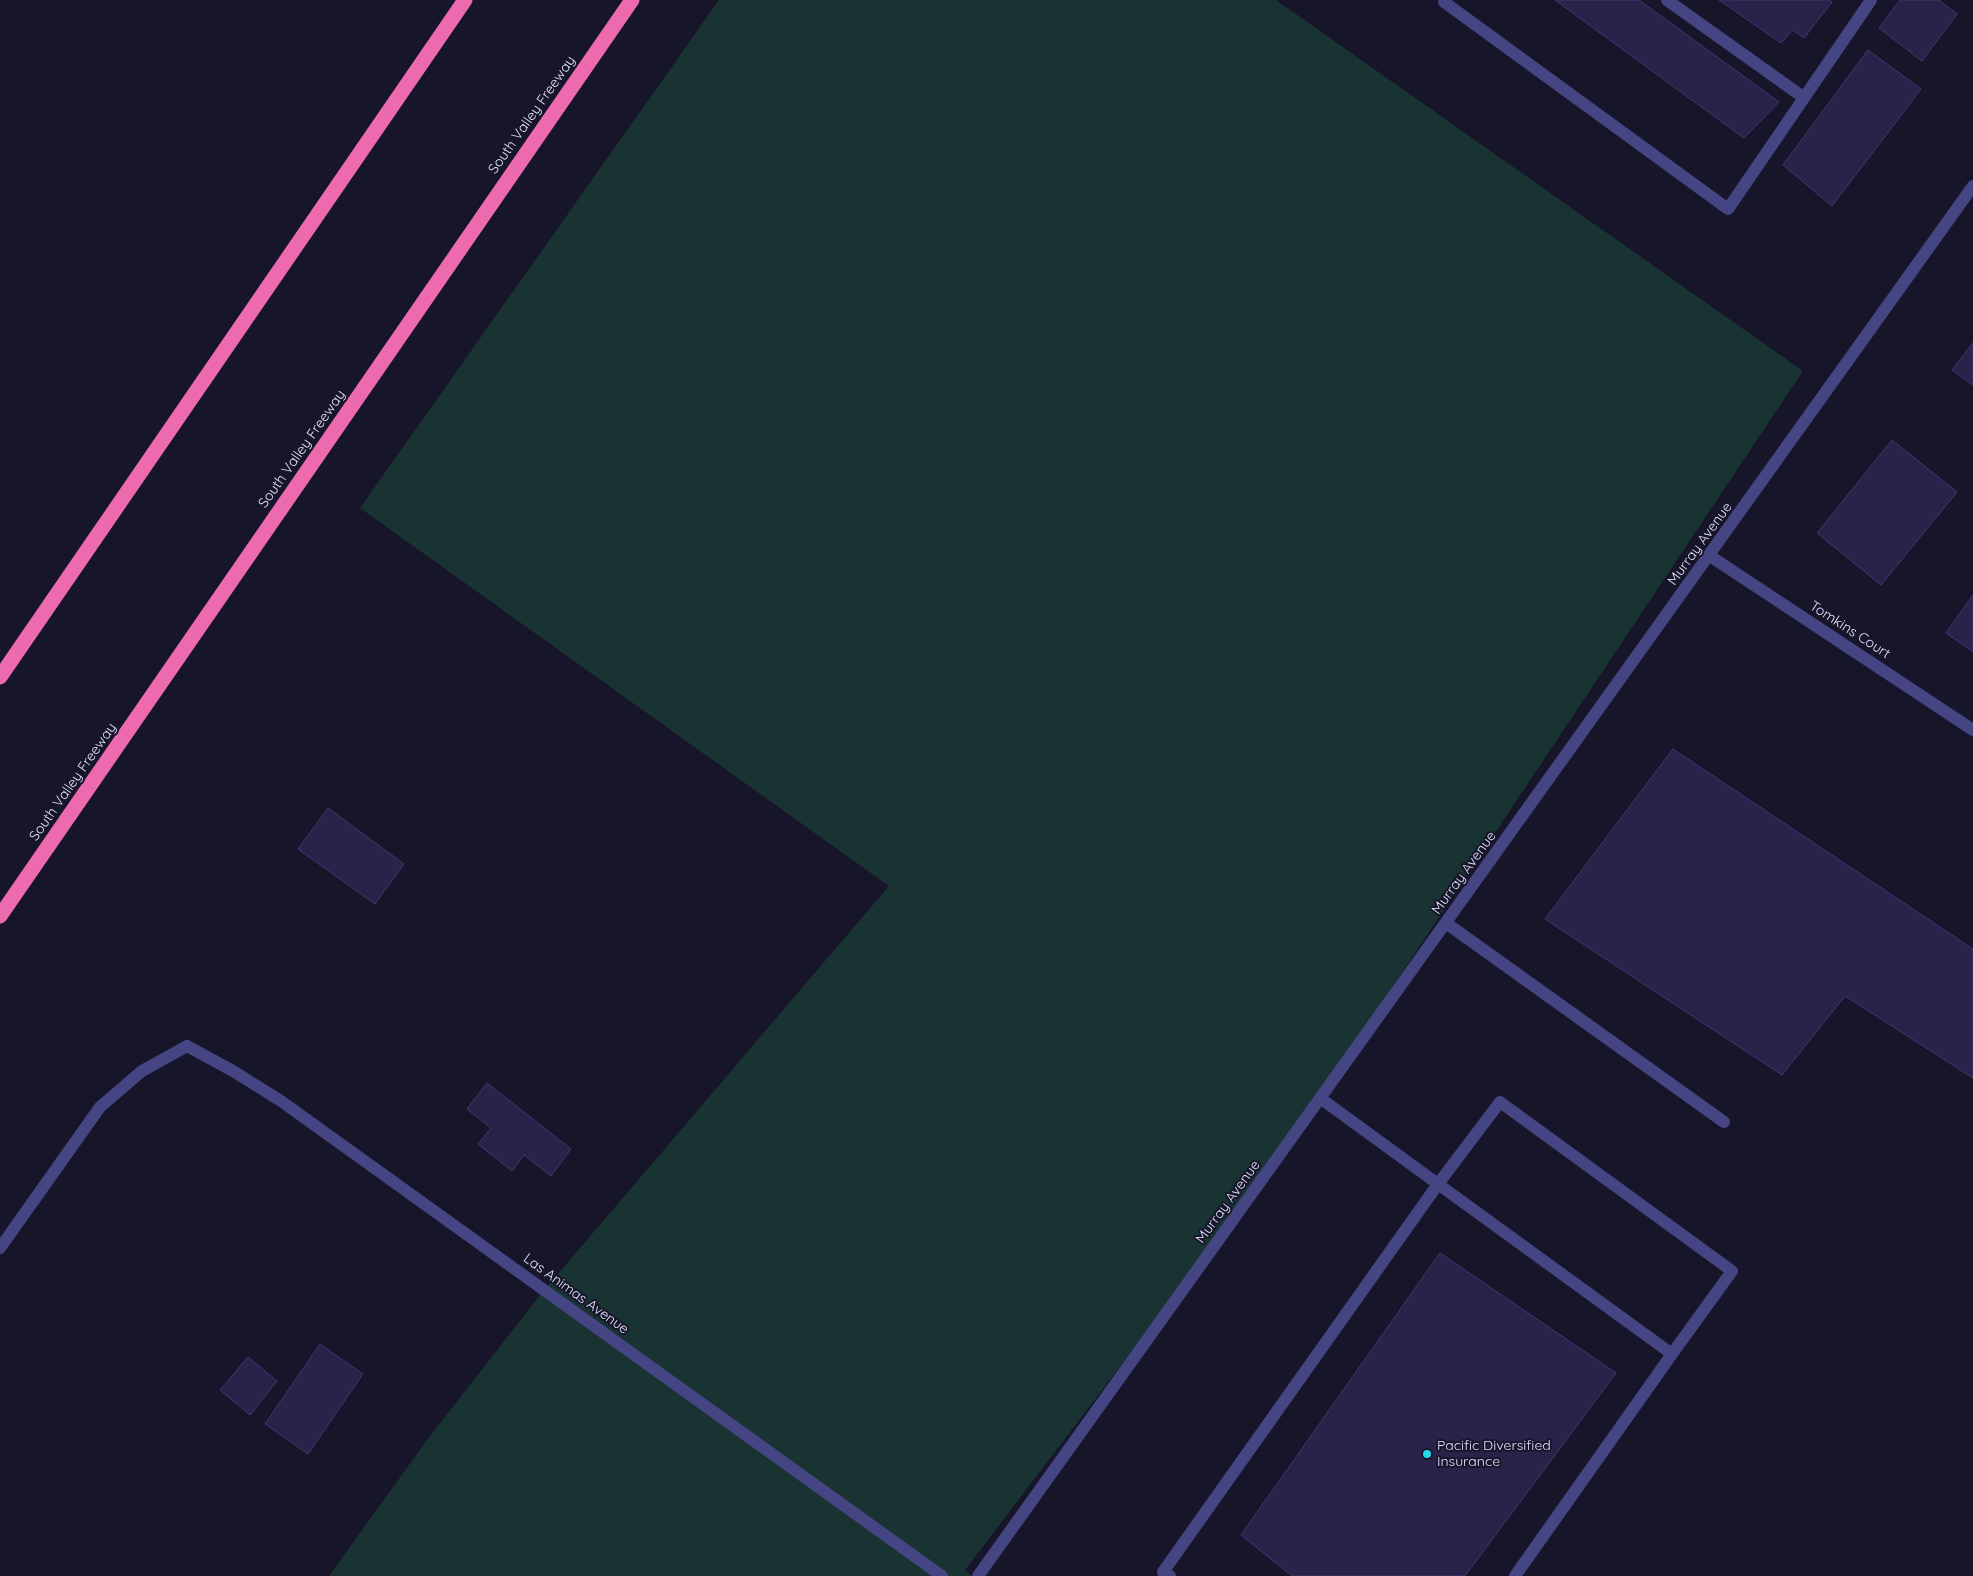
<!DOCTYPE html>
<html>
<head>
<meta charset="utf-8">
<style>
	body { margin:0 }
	canvas { display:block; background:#17152a }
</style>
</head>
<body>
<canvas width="1973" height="1576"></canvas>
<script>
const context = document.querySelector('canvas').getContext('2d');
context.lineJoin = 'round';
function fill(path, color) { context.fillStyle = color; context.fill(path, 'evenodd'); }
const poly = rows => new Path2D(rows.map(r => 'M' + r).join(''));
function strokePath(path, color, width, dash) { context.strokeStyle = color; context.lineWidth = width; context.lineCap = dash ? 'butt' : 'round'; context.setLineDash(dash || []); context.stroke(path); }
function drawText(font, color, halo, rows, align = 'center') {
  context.font = font + ' Quicksand,sans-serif'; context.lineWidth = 4; context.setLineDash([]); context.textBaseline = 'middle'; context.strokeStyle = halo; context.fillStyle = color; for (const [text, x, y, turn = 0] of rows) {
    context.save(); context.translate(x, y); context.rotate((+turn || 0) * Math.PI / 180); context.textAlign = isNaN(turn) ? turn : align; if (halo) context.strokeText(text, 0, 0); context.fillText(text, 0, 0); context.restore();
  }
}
fill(poly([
	[719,0,1276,0,1803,371,1303,1121,1205,1255,965,1570,972,1576,329,1576,427,1440,540,1295,889,886,360,508]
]), '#183331');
const building = poly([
	[1555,0,1639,0,1779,102,1744,138,1555,0],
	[1719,0,1829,0,1832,2,1804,38,1793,30,1781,43,1719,0],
	[1900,0,1939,0,1957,14,1922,61,1879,28,1900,0],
	[1868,50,1921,89,1832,206,1783,165,1868,50],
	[1973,343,1973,385,1952,370,1973,343],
	[1892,440,1957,492,1881,585,1817,533,1892,440],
	[1973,595,1973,652,1946,633,1973,595],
	[1673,749,1973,949,1973,1078,1845,996,1782,1075,1545,919,1673,749],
	[328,808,404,864,375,904,298,849,328,808],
	[487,1083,571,1149,551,1176,524,1155,512,1171,478,1144,491,1128,467,1109,487,1083],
	[1440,1253,1616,1373,1465,1576,1292,1576,1241,1535,1440,1253],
	[320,1344,363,1374,308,1454,265,1424,320,1344],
	[248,1357,277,1381,250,1415,220,1390,248,1357]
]);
fill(building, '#292349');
strokePath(building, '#413772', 1);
strokePath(poly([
	[1446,0,1444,2,1728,209,1871,0],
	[1667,0,1803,97],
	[1446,923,1724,1122],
	[0,1248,100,1107,142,1071,187,1046],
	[1170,1576,1163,1572,1438,1184,1320,1098],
	[1515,1576,1672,1354,1438,1184,1500,1102,1732,1271,1672,1354]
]), '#454584', 12);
strokePath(poly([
	[1710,556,1973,730],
	[187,1046,233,1071,281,1101,942,1576],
	[978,1576,1973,186]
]), '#454584', 12);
strokePath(poly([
	[0,677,465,0],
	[0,916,632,0]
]), '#ee6aae', 15);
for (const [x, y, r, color] of [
	[1427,1454,5,"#23dae6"]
]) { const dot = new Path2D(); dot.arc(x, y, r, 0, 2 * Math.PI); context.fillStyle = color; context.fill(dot); strokePath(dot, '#17152a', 2); }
drawText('14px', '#e3e1fc', '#17152a', [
	["South Valley Freeway",532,115,-55],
	["South Valley Freeway",302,449,-55],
	["Murray Avenue",1700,544,-54],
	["Tomkins Court",1850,630,33],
	["South Valley Freeway",73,782,-55],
	["Murray Avenue",1464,873,-54],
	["Murray Avenue",1228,1202,-54],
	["Las Animas Avenue",576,1294,36]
]);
drawText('14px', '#e3e1fc', '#17152a', [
	["Pacific Diversified",1437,1446],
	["Insurance",1437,1462]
], 'left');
</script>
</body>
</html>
